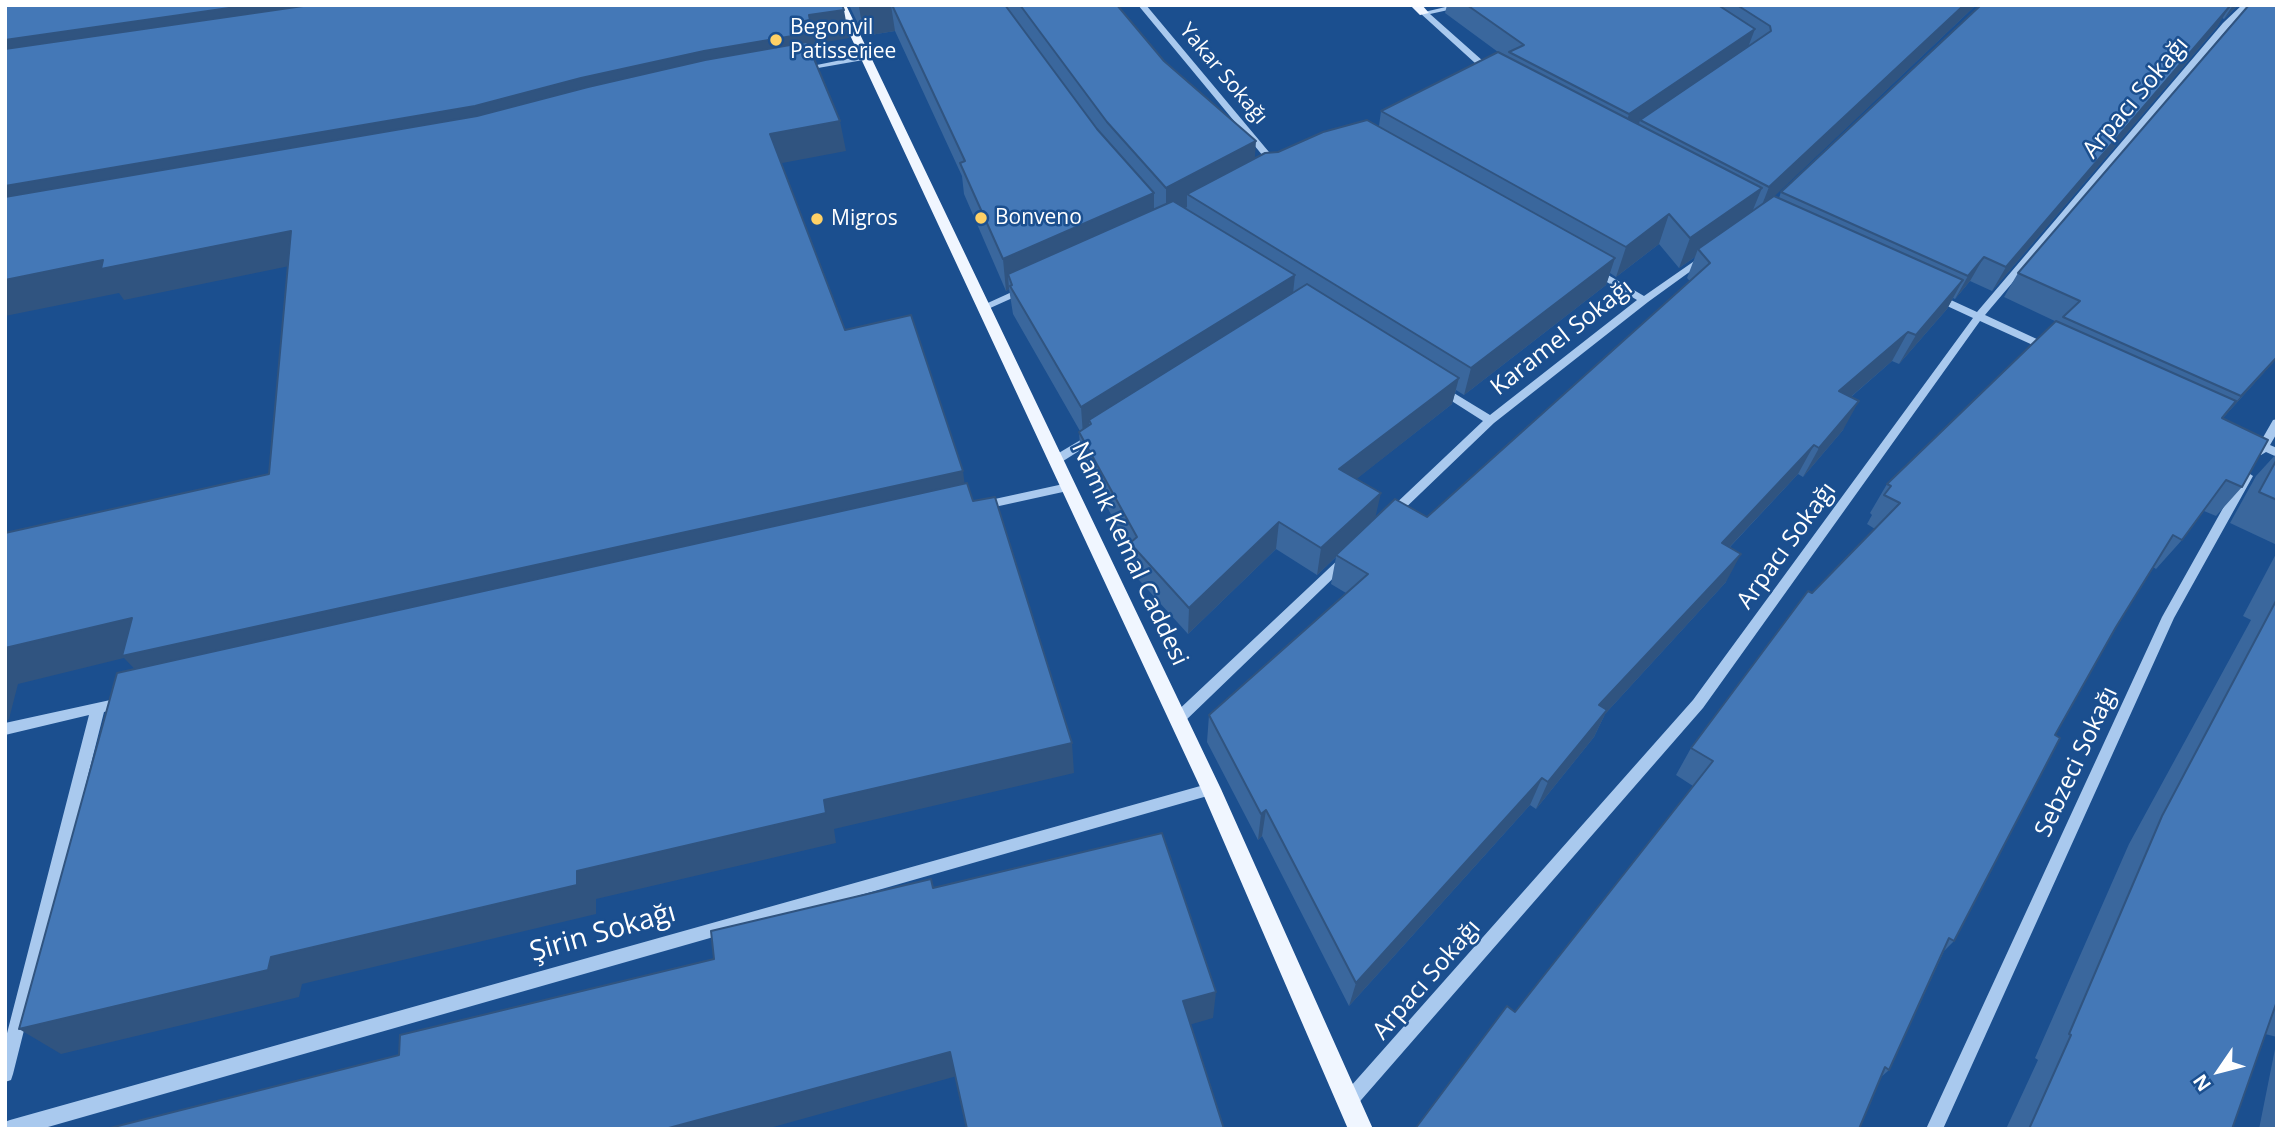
<!DOCTYPE html>
<html>
<head>
<meta charset="utf-8">
<style>
	body { margin:0 }
	#map { position:relative; width:2282px; height:1134px; overflow:hidden; background:#1b4f8f; font-family:"Open Sans",sans-serif }
	canvas { display:block }
	.frame { position:absolute; inset:0; border:7px solid #fff; pointer-events:none }
	.north { position:absolute; left:2184px; top:1036px; width:70px; height:70px; -webkit-text-stroke:5px #1b4f8f; paint-order:stroke; rotate:235deg; font-size:19px; font-weight:700; line-height:28px; text-align:center; color:#fff }
	.north::after { content:''; display:block; margin:auto; width:24px; height:32px; background:#fff; clip-path:polygon(50% 0,100% 100%,50% 72%,0 100%) }
</style>
</head>
<body>
<div id="map">
<canvas width="2282" height="1134"></canvas>
<div class="frame"></div>
<div class="north">N</div>
</div>
<script>
const context = document.querySelector('canvas').getContext('2d');
context.lineJoin = 'round';
const poly = rows => new Path2D(rows.map(r => 'M' + r).join(''));
function fill(path, color) { context.fillStyle = color; context.fill(path, 'evenodd'); }
function strokePath(path, color, width, dash) { context.strokeStyle = color; context.lineWidth = width; context.lineCap = dash ? 'butt' : 'round'; context.setLineDash(dash || []); context.stroke(path); }
function drawText(font, color, halo, rows, align = 'center') {
  context.font = font + ' "Open Sans",sans-serif'; context.lineWidth = 5; context.setLineDash([]); context.textBaseline = 'middle'; context.strokeStyle = halo; context.fillStyle = color; for (const [text, x, y, turn = 0] of rows) {
    context.save(); context.translate(x, y); context.rotate((+turn || 0) * Math.PI / 180); context.textAlign = isNaN(turn) ? turn : align; if (halo) context.strokeText(text, 0, 0); context.fillText(text, 0, 0); context.restore();
  }
}
fill(poly([
	[1138,5,1146,5,1279,164,1279,168,1273,168,1138,5],
	[1454,5,1471,5,1430,14,1492,69,1492,73,1486,73,1420,13,1454,5],
	[2242,5,2250,5,2229,27,1985,315,2054,347,2054,351,2046,351,1980,321,1703,708,1355,1107,1349,1109,1343,1107,1341,1101,1343,1095,1693,700,1973,318,1932,299,1932,295,1940,295,1977,312,2223,23,2242,5],
	[866,55,869,55,869,59,801,71,797,69,866,55],
	[1703,255,1708,258,1706,260,1648,302,1494,423,1397,516,1389,516,1387,513,1389,510,1483,421,1436,391,1435,389,1436,387,1444,387,1490,415,1637,300,1590,272,1590,268,1596,268,1644,296,1703,255],
	[1025,286,1030,289,1028,291,988,309,980,309,979,307,1025,286],
	[2277,419,2277,433,2270,445,2277,448,2277,457,2266,452,2261,455,2257,454,2255,451,2257,448,2245,441,2251,437,2261,441,2273,420,2277,419],
	[1094,432,1098,433,1100,436,1098,439,1060,463,1052,463,1050,460,1052,457,1094,432],
	[2247,472,2253,476,2174,618,1943,1129,1926,1129,2162,617,2241,476,2247,472],
	[1068,483,1074,487,1072,490,981,510,975,506,981,502,1068,483],
	[1345,555,1349,557,1351,560,1349,563,1183,723,1178,725,1173,723,1171,719,1173,715,1341,557,1345,555],
	[124,697,129,698,131,702,129,706,104,712,13,1074,11,1080,5,1082,5,1041,89,715,5,735,5,723,124,697],
	[1211,783,1216,785,1218,789,1216,793,1211,795,41,1129,5,1129,5,1122,10,1120,1211,783]
]), '#a9c9ee');
fill(poly([
	[836,5,846,5,1221,789,1373,1129,1348,1129,1201,789,836,5],
	[1410,5,1422,5,1429,13,1420,15,1410,5]
]), '#f0f6ff');
fill(poly([
	[849,5,1117,5,1164,61,1255,159,1379,126,1381,111,1498,52,1445,13,1447,5,1976,5,1774,196,1779,198,1781,192,1981,5,2238,5,2224,19,2222,18,2217,27,1992,291,1970,281,1955,299,1953,298,1947,309,1899,364,1892,361,1851,397,1843,430,1803,477,1798,474,1730,547,1726,582,1605,714,1594,737,1536,809,1530,805,1349,1006,1262,836,1258,840,1207,742,1209,715,1346,593,1331,584,1336,557,1317,575,1276,549,1188,634,1130,570,1130,550,1081,458,1079,432,1080,431,1013,314,1009,289,1006,291,964,194,962,176,895,31,864,36],
	[1659,244,1679,268,1695,257,1687,278,1690,281,1427,517,1376,517,1356,479,1452,404,1456,390,1464,395,1606,285,1610,273,1616,277],
	[2018,273,2277,358,2223,418,2242,487,2216,516,2204,511,2182,540,2156,569,2153,567,2116,627,2055,735,1954,941,1944,951,1889,1070,1880,1078,1515,1012,1693,786,1676,775,1691,748,1812,593,1875,529,1867,524,1872,515,1870,513,1887,484,2059,323,2004,297],
	[2277,453,2277,545,2230,523,2256,476],
	[2277,552,2277,1037,2265,1034,2232,1129,2006,1129,2038,1060,2035,1058,2129,844,2251,620,2243,616],
	[2277,1039,2277,1129,2259,1129]
]), '#3a679d');
fill(poly([
	[250,5,458,5,5,72,5,40],
	[871,5,891,5,895,31,864,36,859,7],
	[1964,5,1976,5,1760,210,1769,187],
	[2233,5,2238,5,2224,19],
	[2230,6,2217,27,1992,291,2006,267],
	[844,10,849,38,815,44,816,49,5,221,5,186,581,78,799,22,809,15],
	[1755,29,1747,50,1640,120,1639,124,1622,136,1629,114],
	[840,121,846,151,777,164,770,134],
	[1256,141,1254,171,1187,194,1187,207,1166,219,1166,188],
	[1762,188,1750,217,1698,249,1695,257,1679,268,1690,238],
	[1154,193,1154,224,1012,285,1008,274,1009,289,1006,291,1003,259],
	[1669,214,1659,244,1616,277,1626,247],
	[291,231,309,262,124,300,119,293,5,316,5,280,103,260],
	[1984,257,1970,281,1955,299,1968,276],
	[1615,258,1606,285,1464,395,1471,368],
	[1295,275,1292,303,1089,420,1089,431,1083,435,1081,407],
	[1963,280,1947,309,1899,364,1916,335],
	[1908,332,1892,361,1824,420,1839,391],
	[2277,357,2277,358,2221,420,2241,396],
	[1459,378,1452,404,1335,496,1339,469],
	[1859,401,1843,430,1803,477,1819,448],
	[1814,445,1798,474,1707,571,1722,543],
	[963,471,967,503,152,687,124,658,18,684,9,719,5,722,5,648,132,618],
	[1381,493,1375,519,1336,555,1336,557,1317,575,1321,548],
	[1279,522,1276,549,1188,634,1189,608],
	[1741,554,1726,582,1605,714,1594,737,1536,809,1548,782,1599,705],
	[1072,743,1074,773,834,829,836,843,596,899,596,914,302,984,299,997,61,1054,19,1029,824,800],
	[1542,778,1530,805,1349,1006,1356,983],
	[1266,810,1262,836,1258,840,1261,814],
	[1216,992,1213,1018,1182,1027,1183,1001],
	[950,1052,957,1076,766,1129,665,1129]
]), '#305480');
const building = poly([
	[5,5,250,5,5,40,5,5],
	[310,5,842,5,844,10,809,15,810,20,799,22,804,34,704,51,581,78,475,106,5,186,5,49,310,5],
	[892,5,1005,5,1097,129,1154,193,1003,259,960,163,965,161,892,5],
	[1020,5,1117,5,1164,61,1256,141,1166,188,1107,122,1020,5],
	[1467,5,1718,5,1755,29,1629,114,1509,52,1524,45,1467,5],
	[1737,5,1964,5,1769,187,1640,120,1771,31,1770,26,1737,5],
	[1981,5,2230,6,2006,267,1984,257,1968,276,1781,192,1981,5],
	[2249,5,2277,5,2277,357,2241,396,2063,317,2080,301,2018,273,2249,5],
	[807,42,840,121,770,134,845,330,911,315,963,471,122,656,132,618,5,648,5,533,269,474,291,231,101,269,103,260,5,280,5,197,477,116,588,87,705,60,807,42],
	[1498,52,1762,188,1690,238,1669,214,1626,247,1381,111,1498,52],
	[1367,120,1615,258,1471,368,1187,194,1265,153,1278,152,1323,132,1367,120],
	[1774,196,1963,280,1916,335,1908,332,1839,391,1859,401,1819,448,1814,445,1722,543,1741,554,1599,705,1607,710,1548,782,1542,778,1356,983,1266,810,1261,814,1209,715,1368,574,1336,555,1395,499,1427,517,1710,263,1698,249,1774,196],
	[1173,201,1295,275,1081,407,1010,286,1012,285,1008,274,1173,201],
	[1307,284,1459,378,1339,469,1381,493,1321,548,1279,522,1189,608,1130,543,1137,537,1079,432,1091,424,1089,420,1307,284],
	[2056,321,2236,401,2222,418,2268,440,2242,487,2226,480,2182,540,2173,535,2116,627,2055,735,2060,738,1954,941,1949,938,1889,1070,1885,1067,1859,1129,1415,1129,1507,1006,1515,1012,1713,761,1691,748,1808,591,1812,593,1900,503,1884,495,1891,486,1887,484,2056,321],
	[2277,459,2277,500,2259,492,2277,459],
	[967,483,973,501,995,497,1072,743,824,800,826,813,577,871,577,885,271,957,268,970,19,1029,117,673,967,483],
	[2277,599,2277,1001,2232,1129,2029,1129,2071,1035,2069,1034,2162,816,2277,599],
	[1162,833,1216,992,1183,1001,1224,1129,967,1129,950,1052,665,1129,106,1129,399,1055,400,1035,714,959,711,931,931,879,933,888,1162,833]
]);
fill(building, '#4478b7');
strokePath(building, '#305480', 2);
for (const [x, y, r, color] of [
	[776,40,7,"#ffd166"],
	[981,218,7,"#ffd166"],
	[817,219,7,"#ffd166"]
]) { const dot = new Path2D(); dot.arc(x, y, r, 0, 2 * Math.PI); context.fillStyle = color; context.fill(dot); strokePath(dot, '#1b4f8f', 2.5); }
drawText('21px', '#fff', '#1b4f8f', [
	["Begonvil",790,28],
	["Patisseriee",790,52],
	["Bonveno",995,218],
	["Migros",831,219]
], 'left');
drawText('21px', '#fff', '#1b4f8f', [
	["Yakar Sokağı",1223,74,50]
]);
drawText('24px', '#fff', '#1b4f8f', [
	["Arpacı Sokağı",2136,98,-50],
	["Karamel Sokağı",1562,338,-38],
	["Arpacı Sokağı",1787,546,-54],
	["Namık Kemal Caddesi",1129,554,65],
	["Sebzeci Sokağı",2077,762,-65],
	["Arpacı Sokağı",1427,980,-49]
]);
drawText('28px', '#fff', '#1b4f8f', [
	["Şirin Sokağı",603,933,-16]
]);
</script>
</body>
</html>
